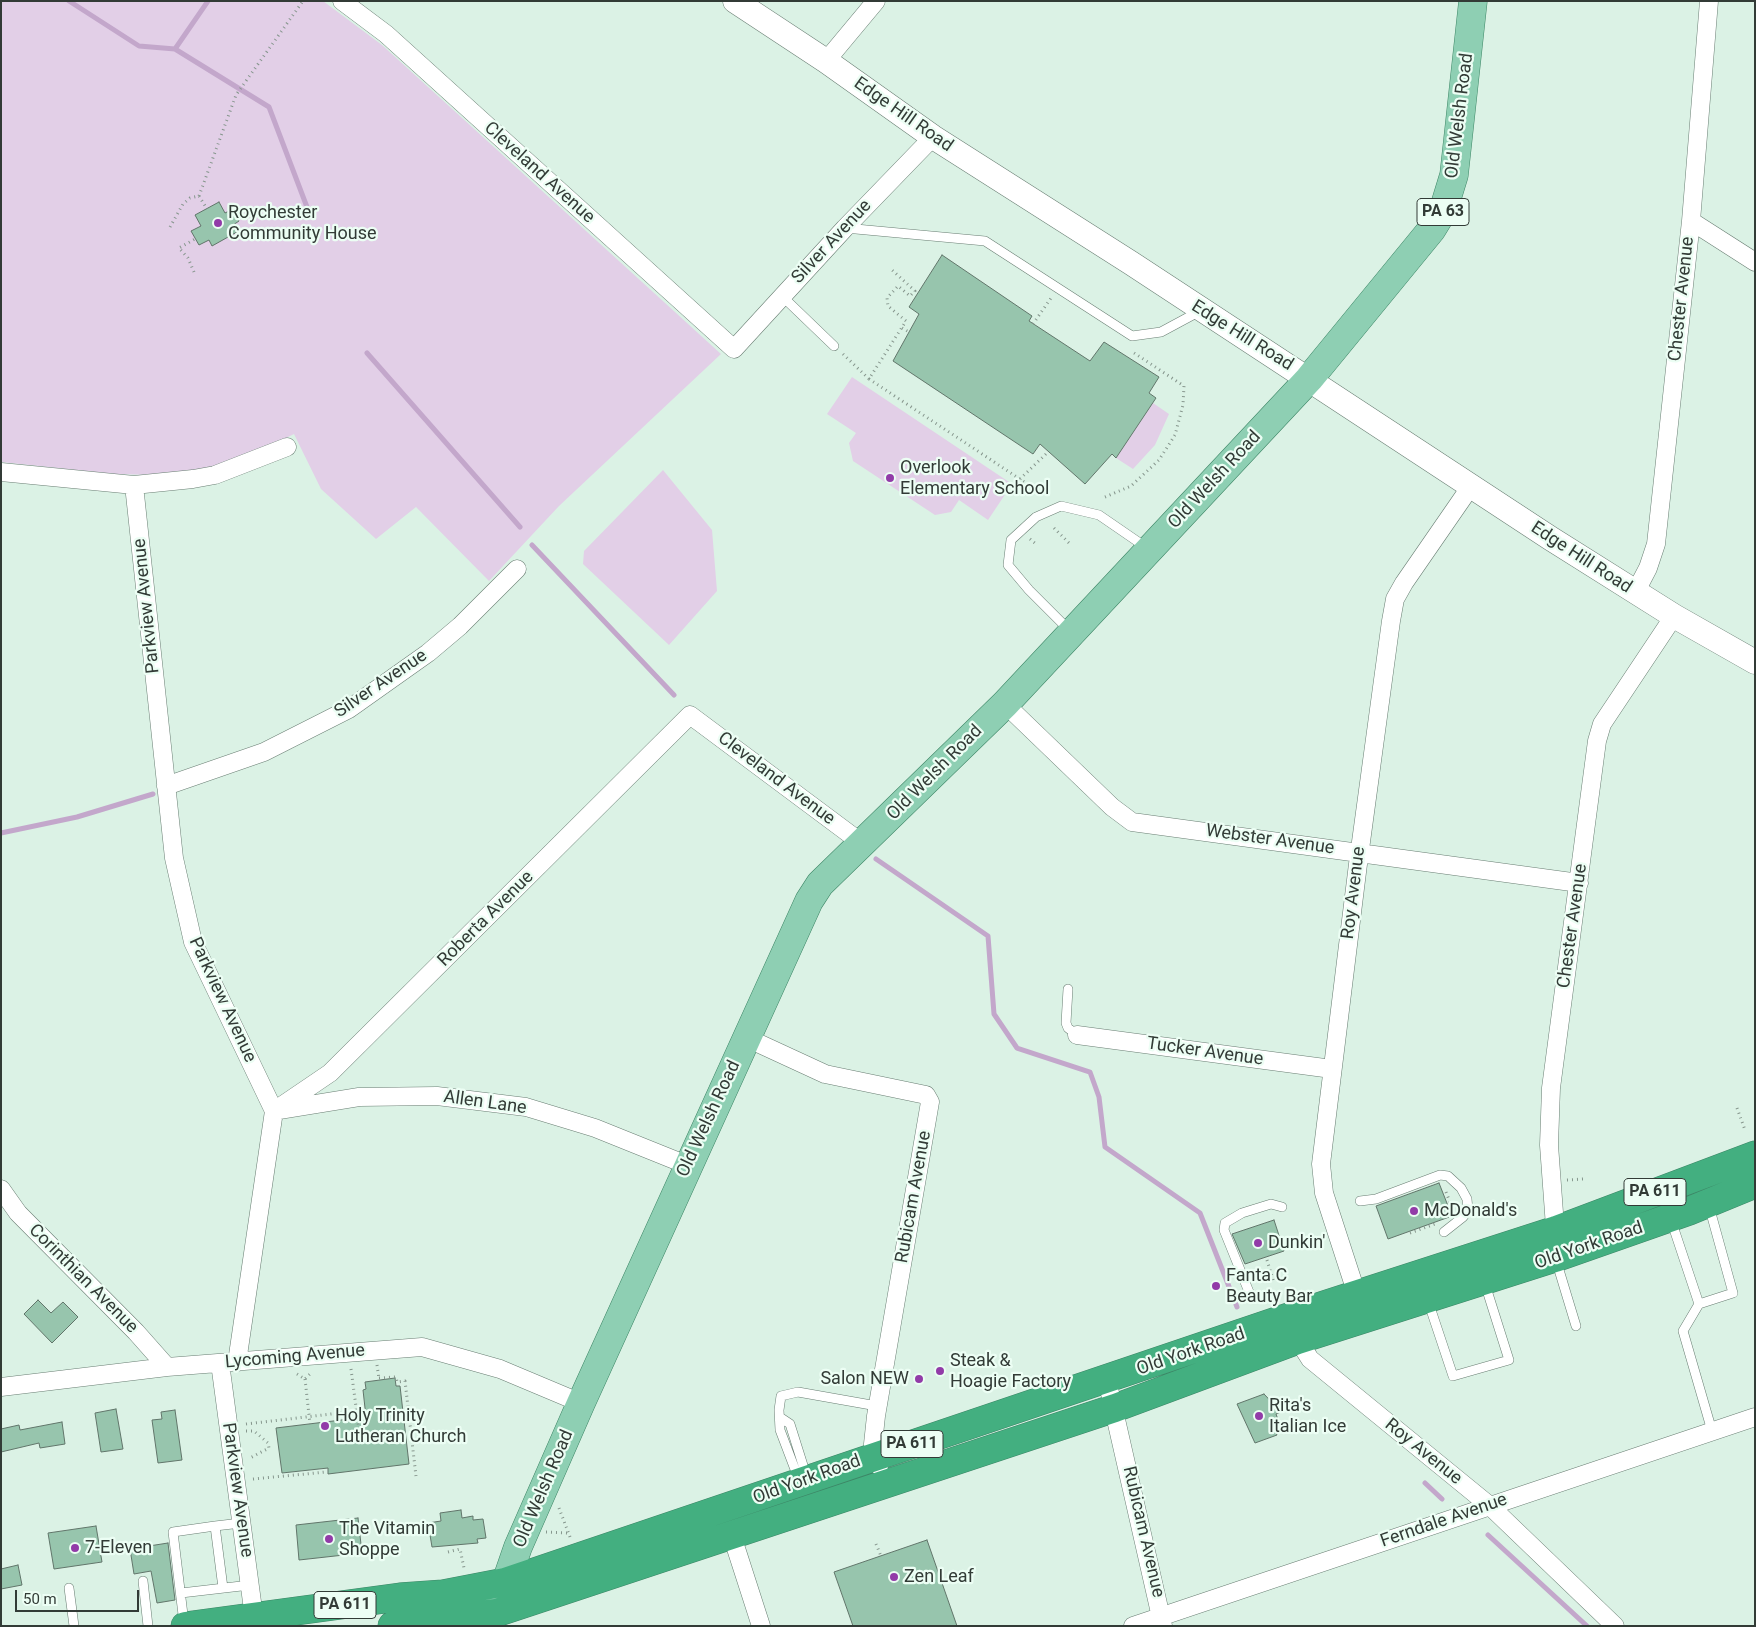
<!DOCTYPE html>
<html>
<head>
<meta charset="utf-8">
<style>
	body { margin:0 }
	#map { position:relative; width:1756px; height:1627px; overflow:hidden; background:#dbf2e5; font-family:Roboto,sans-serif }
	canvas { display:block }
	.frame { position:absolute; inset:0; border:2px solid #323b36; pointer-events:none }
	.scale { position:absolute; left:15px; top:1590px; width:124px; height:22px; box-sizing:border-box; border:2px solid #323b36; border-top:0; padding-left:6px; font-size:15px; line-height:18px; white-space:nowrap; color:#323b36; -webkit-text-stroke:4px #ecfef4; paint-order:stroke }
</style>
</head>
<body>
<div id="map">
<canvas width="1756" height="1627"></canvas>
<div class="frame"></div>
<div class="scale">50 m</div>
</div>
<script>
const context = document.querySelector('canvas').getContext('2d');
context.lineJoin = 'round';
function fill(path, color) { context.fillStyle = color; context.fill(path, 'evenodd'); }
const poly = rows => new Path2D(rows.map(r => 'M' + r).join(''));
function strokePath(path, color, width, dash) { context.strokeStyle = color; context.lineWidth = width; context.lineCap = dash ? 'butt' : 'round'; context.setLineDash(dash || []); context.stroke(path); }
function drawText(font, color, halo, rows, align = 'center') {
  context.font = font + ' Roboto,sans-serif'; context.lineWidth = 4.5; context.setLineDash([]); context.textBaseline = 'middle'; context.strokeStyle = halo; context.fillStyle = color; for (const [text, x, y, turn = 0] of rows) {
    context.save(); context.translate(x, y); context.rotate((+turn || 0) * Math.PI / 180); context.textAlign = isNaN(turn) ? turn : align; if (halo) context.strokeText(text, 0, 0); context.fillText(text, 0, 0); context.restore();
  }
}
fill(poly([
	[1,1,323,1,382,45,721,354,559,506,489,581,416,507,376,539,321,489,294,434,270,446,212,468,154,475,113,474,1,462],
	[852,377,1012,484,988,520,959,500,951,512,935,515,853,461,849,443,856,433,827,414],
	[1153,403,1169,414,1155,445,1133,469,1116,458],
	[663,470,712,530,717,591,669,645,583,564,584,551]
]), '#e2cfe7');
strokePath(poly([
	[69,1,139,46,175,49,269,107,310,215],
	[175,49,208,1],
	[367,353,520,527],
	[532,545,674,695],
	[1,833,77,817,153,794],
	[876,859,988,936,994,1014,1017,1048,1090,1072,1099,1097,1105,1147,1200,1213,1237,1307],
	[1425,1483,1442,1499],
	[1488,1535,1587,1626]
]), '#c3a7cb', 5);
const building = poly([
	[219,202,225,213,233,209,239,221,233,225,237,232,212,246,209,240,199,245,191,231,201,226,195,215,219,202],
	[942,255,1032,316,1029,321,1090,361,1104,342,1159,377,1149,393,1156,398,1116,458,1112,454,1085,484,1040,444,1033,454,893,361,919,314,909,307,942,255],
	[1439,1183,1452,1216,1388,1239,1376,1206,1439,1183],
	[1274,1220,1284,1251,1245,1264,1232,1234,1274,1220],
	[38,1300,51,1313,63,1302,78,1317,52,1343,24,1314,38,1300],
	[395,1378,396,1386,400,1386,409,1464,328,1474,328,1468,282,1473,276,1428,366,1417,363,1390,366,1389,365,1382,395,1378],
	[1264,1394,1281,1412,1276,1414,1280,1425,1274,1427,1277,1435,1255,1443,1237,1404,1264,1394],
	[116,1409,123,1449,101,1452,95,1413,116,1409],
	[175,1410,182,1460,158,1463,152,1420,162,1419,161,1412,175,1410],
	[62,1422,65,1444,40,1448,39,1443,1,1452,1,1429,19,1425,20,1430,62,1422],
	[461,1510,462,1518,473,1516,473,1520,483,1519,486,1538,477,1539,478,1543,432,1547,428,1523,441,1521,440,1513,461,1510],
	[358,1518,362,1553,299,1560,296,1525,358,1518],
	[96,1526,102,1562,54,1569,48,1533,96,1526],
	[927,1540,957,1626,853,1626,834,1572,927,1540],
	[168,1543,175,1600,157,1603,151,1571,134,1574,130,1549,168,1543],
	[18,1565,22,1585,1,1589,1,1569,18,1565]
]);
fill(building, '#97c5ad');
strokePath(building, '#61756a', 1);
const lane = poly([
	[845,228,985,241,1132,336,1161,332,1200,311],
	[782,296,834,346],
	[1070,631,1029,590,1008,565,1011,540,1036,517,1061,506,1099,515,1147,548],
	[1068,989,1066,1023,1068,1028,1077,1035],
	[1360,1201,1376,1199,1440,1175,1448,1176,1461,1188,1467,1199,1468,1210,1463,1217,1444,1232],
	[1671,1220,1699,1304,1683,1331,1712,1431],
	[1556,1260,1576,1326],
	[1249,1292,1224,1230,1225,1223,1242,1213,1271,1204,1282,1207],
	[1428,1301,1453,1376,1509,1360,1485,1284],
	[1699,1304,1733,1293,1709,1206],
	[781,1418,790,1424,807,1478],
	[799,1480,780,1430,779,1410,781,1396,798,1392,877,1406],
	[215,1526,241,1523],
	[143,1581,148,1626],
	[69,1588,74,1626],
	[181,1593,250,1585],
	[184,1623,173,1532,215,1526,223,1588]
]);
const street = poly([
	[342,1,386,34,734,349,845,228,933,137],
	[826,61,876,1],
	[1691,221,1755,262],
	[1,472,134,485,193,479,215,475,287,447],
	[134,485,174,858,193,942,274,1111,237,1362],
	[1635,593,1648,568,1656,544,1691,221,1709,1],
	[1005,704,1112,807,1132,822,1579,883],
	[166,786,264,752,349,709,428,653,460,626,517,569],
	[1077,1035,1332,1069],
	[747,1038,825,1074,926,1095,930,1102,876,1416,873,1444,879,1466],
	[279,1110,359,1097,437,1096,526,1107,595,1128,687,1165],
	[274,1111,330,1073,690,715,863,844],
	[1,1189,18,1213,136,1332,167,1367],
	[1556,1240,1549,1145,1551,1088,1597,741,1602,724,1674,616],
	[1360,1304,1324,1193,1321,1164,1358,864,1391,621,1395,599,1404,583,1471,486],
	[1298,1340,1310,1359,1490,1506,1615,1626],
	[220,1363,254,1617],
	[1107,1380,1163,1626],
	[1,1387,167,1367,422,1347,500,1369,581,1403],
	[732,1536,761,1626],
	[1133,1626,1755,1417]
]);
const secondary = poly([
	[735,1,826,61,933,137,1131,263,1550,538,1674,616,1755,662]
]);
const primary = poly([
	[499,1602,518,1547,581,1403,809,901,820,884,1005,704,1309,379,1432,229,1443,211,1454,175,1473,1]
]);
const highway = poly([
	[185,1626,400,1597,443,1594,505,1582,1324,1305,1556,1230,1755,1155],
	[392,1626,496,1613,1115,1408,1298,1340,1555,1258,1689,1211,1755,1184]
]);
strokePath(lane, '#697e73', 10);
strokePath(street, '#697e73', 19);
strokePath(secondary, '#697e73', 25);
strokePath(primary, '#3d8666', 29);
strokePath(highway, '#3d8666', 29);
strokePath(poly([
	[199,196,236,95,303,1],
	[170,227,183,204,190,198,199,196,207,209],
	[194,272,188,258,179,248,195,239],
	[1033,324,1051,298],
	[902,328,909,332],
	[843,354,869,379,906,321,888,306,887,298,898,286,910,296,915,291,892,270],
	[869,379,1041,493],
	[1020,479,1048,452],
	[1105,497,1131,486,1159,460,1175,435,1183,405,1184,386,1131,351],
	[1054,528,1071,545],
	[1030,539,1037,545],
	[1737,1108,1745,1130],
	[1567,1180,1584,1179],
	[1446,1192,1453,1210],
	[1410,1233,1435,1224],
	[1267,1260,1274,1283],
	[377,1365,379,1379],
	[351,1369,360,1437],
	[297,1374,305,1379,312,1372],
	[379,1378,396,1377,397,1382,405,1381,416,1476],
	[305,1379,310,1424],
	[246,1424,357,1411],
	[246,1431,254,1431,268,1443,269,1448,250,1458],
	[253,1479,326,1472],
	[559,1508,570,1537],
	[546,1532,568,1533],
	[876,1544,881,1556],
	[448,1552,460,1549,464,1568]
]), '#86968d', 3, [1, 4]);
strokePath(lane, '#fff', 9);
strokePath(street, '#fff', 18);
strokePath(secondary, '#fff', 24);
strokePath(primary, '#8ecfb3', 28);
strokePath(highway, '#43af80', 28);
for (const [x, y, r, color] of [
	[218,223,5,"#923ba8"],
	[890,478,5,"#923ba8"],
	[1414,1211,5,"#923ba8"],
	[1258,1243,5,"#923ba8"],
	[1216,1286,5,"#923ba8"],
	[940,1371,5,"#923ba8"],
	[919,1379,5,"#923ba8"],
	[1259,1416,5,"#923ba8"],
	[325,1426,5,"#923ba8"],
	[329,1539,5,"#923ba8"],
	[75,1548,5,"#923ba8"],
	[894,1577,5,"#923ba8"]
]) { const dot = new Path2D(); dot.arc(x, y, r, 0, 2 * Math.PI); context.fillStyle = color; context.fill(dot); strokePath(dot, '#ecfef4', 2); }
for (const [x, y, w] of [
	[1443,212,52],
	[1655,1192,62],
	[912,1444,62],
	[345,1605,62]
]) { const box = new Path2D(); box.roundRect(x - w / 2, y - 13.5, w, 27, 4); context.fillStyle = '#ecfef4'; context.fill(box); strokePath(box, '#323b36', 1); }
drawText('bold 16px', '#323b36', null, [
	["PA 63",1443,212],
	["PA 611",1655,1192],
	["PA 611",912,1444],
	["PA 611",345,1605]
]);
drawText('18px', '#323b36', '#ecfef4', [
	["Edge Hill Road",903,115,35],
	["Old Welsh Road",1460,116,-83],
	["Cleveland Avenue",539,173,42],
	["Silver Avenue",832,242,-47],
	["Chester Avenue",1682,299,-84],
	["Edge Hill Road",1242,336,32],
	["Old Welsh Road",1215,480,-47],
	["Edge Hill Road",1581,558,33],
	["Parkview Avenue",147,606,-96],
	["Silver Avenue",381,684,-34],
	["Old Welsh Road",935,773,-45],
	["Cleveland Avenue",776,779,37],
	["Webster Avenue",1270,840,8],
	["Roy Avenue",1354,893,-83],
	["Roberta Avenue",486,919,-45],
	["Chester Avenue",1573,926,-82],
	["Parkview Avenue",222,1000,65],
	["Tucker Avenue",1205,1052,8],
	["Allen Lane",485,1103,8],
	["Old Welsh Road",709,1119,-65],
	["Rubicam Avenue",914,1197,-80],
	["Old York Road",1589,1246,-19],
	["Corinthian Avenue",83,1279,45],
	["Old York Road",1191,1352,-19],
	["Lycoming Avenue",295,1357,-5],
	["Roy Avenue",1423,1452,39],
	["Old York Road",807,1480,-20],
	["Old Welsh Road",544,1489,-67],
	["Parkview Avenue",237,1490,82],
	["Ferndale Avenue",1444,1521,-19],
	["Rubicam Avenue",1143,1532,77]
]);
drawText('18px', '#323b36', '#ecfef4', [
	["Roychester",228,213],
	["Community House",228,234],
	["Overlook",900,468],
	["Elementary School",900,489],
	["McDonald's",1424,1211],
	["Dunkin'",1268,1243],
	["Fanta C",1226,1276],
	["Beauty Bar",1226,1297],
	["Steak &",950,1361],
	["Hoagie Factory",950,1382],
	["Salon NEW",909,1379,"right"],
	["Rita's",1269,1406],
	["Italian Ice",1269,1427],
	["Holy Trinity",335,1416],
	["Lutheran Church",335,1437],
	["The Vitamin",339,1529],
	["Shoppe",339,1550],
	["7-Eleven",85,1548],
	["Zen Leaf",904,1577]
], 'left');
</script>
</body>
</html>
